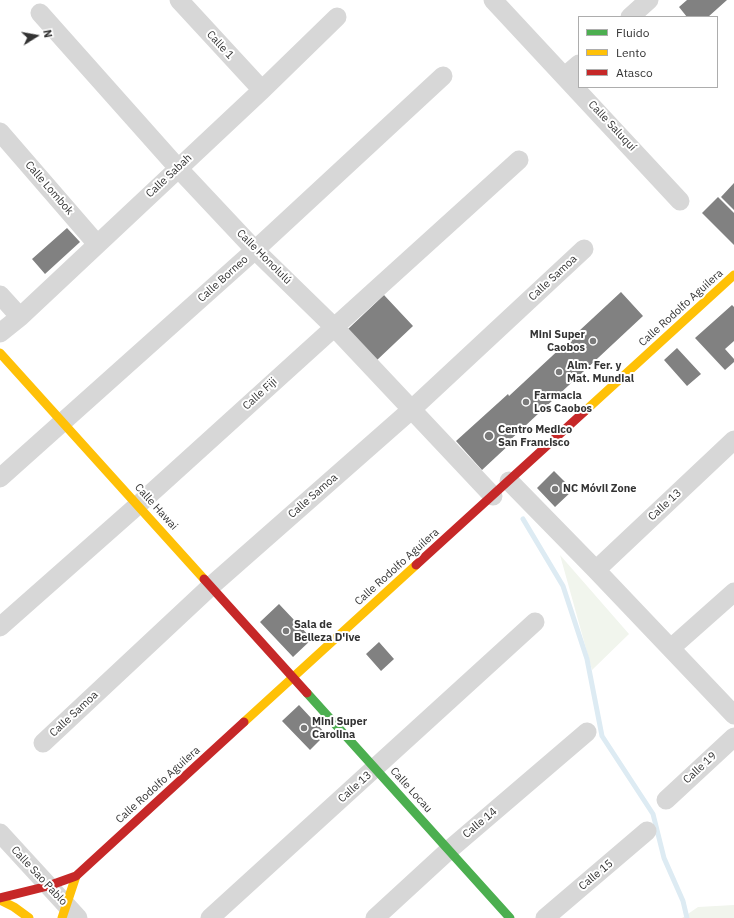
<!DOCTYPE html>
<html>
<head>
<meta charset="utf-8">
<style>
	body { margin:0 }
	#map { position:relative; width:734px; height:918px; overflow:hidden; background:#fff; font-family:"IBM Plex Sans",sans-serif }
	canvas { display:block }
	.legend { position:absolute; left:578px; top:16px; width:140px; height:72px; box-sizing:border-box; background:#fff; border:1px solid #adadad; margin:0; padding:5px 7px; list-style:none; font-size:12px; color:#333 }
	.legend li { display:flex; align-items:center; gap:8px; height:20px }
	.legend b { width:20px; border:1px solid #adadad }
	.north { position:absolute; left:16px; top:16px; width:40px; height:40px; -webkit-text-stroke:3px #fff; paint-order:stroke; rotate:79deg; font-size:11px; font-weight:700; line-height:16px; text-align:center; color:#333 }
	.north::after { content:''; display:block; margin:auto; width:14px; height:18px; background:#333; clip-path:polygon(50% 0,100% 100%,50% 72%,0 100%) }
</style>
</head>
<body>
<div id="map">
<canvas width="734" height="918"></canvas>
<ul class="legend">
<li><b style="height:5px;background:#4caf50"></b>Fluido</li>
<li><b style="height:5px;background:#ffc107"></b>Lento</li>
<li><b style="height:5px;background:#c62828"></b>Atasco</li>
</ul>
<div class="north">N</div>
</div>
<script>
const context = document.querySelector('canvas').getContext('2d');
context.lineJoin = 'round';
function fill(path, color) { context.fillStyle = color; context.fill(path, 'evenodd'); }
const poly = rows => new Path2D(rows.map(r => 'M' + r).join(''));
function strokePath(path, color, width, dash) { context.strokeStyle = color; context.lineWidth = width; context.lineCap = dash ? 'butt' : 'round'; context.setLineDash(dash || []); context.stroke(path); }
function drawText(font, color, halo, rows, align = 'center') {
  context.font = font + ' "IBM Plex Sans",sans-serif'; context.lineWidth = 4; context.setLineDash([]); context.textBaseline = 'middle'; context.strokeStyle = halo; context.fillStyle = color; for (const [text, x, y, turn = 0] of rows) {
    context.save(); context.translate(x, y); context.rotate((+turn || 0) * Math.PI / 180); context.textAlign = isNaN(turn) ? turn : align; if (halo) context.strokeText(text, 0, 0); context.fillText(text, 0, 0); context.restore();
  }
}
fill(poly([
	[560,555,629,634,592,670],
	[734,905,734,918,682,918,698,907]
]), '#f1f5ed');
strokePath(poly([
	[523,519,563,586,587,659,602,736,653,814,664,858,683,901,687,918]
]), '#ddebf3', 5);
fill(poly([
	[687,0,727,0,708,17,687,17,679,7],
	[734,183,734,210,721,197],
	[718,197,734,213,734,245,702,213],
	[67,228,80,242,45,274,32,259],
	[621,292,643,316,509,441,511,443,482,470,456,441,508,394,509,396],
	[384,295,413,326,376,361,347,330],
	[732,305,734,307,734,341,725,349,734,359,734,362,725,370,695,338],
	[677,348,701,374,687,386,664,360],
	[554,471,573,490,555,507,537,488],
	[279,604,312,639,293,657,260,622],
	[379,642,394,659,381,671,366,654],
	[299,705,326,734,310,750,282,721]
]), '#818181');
strokePath(poly([
	[179,0,262,90],
	[493,0,680,201],
	[40,13,178,168,255,250,334,327,493,496],
	[630,17,649,0],
	[565,76,579,64],
	[0,132,97,244],
	[0,295,20,317],
	[0,333,20,317,262,90,337,17],
	[0,478,255,250,443,76],
	[509,481,596,570,734,715],
	[596,570,734,440],
	[0,627,138,505,519,160],
	[671,648,734,592],
	[43,743,211,586,411,410,584,249],
	[666,800,734,737],
	[0,833,78,918],
	[210,918,535,622],
	[375,918,449,850,587,732],
	[545,918,647,831]
]), '#d7d7d7', 19);
strokePath(poly([
	[307,693,510,918]
]), '#4caf50', 9);
strokePath(poly([
	[0,353,204,579],
	[585,411,734,275],
	[244,722,416,565],
	[0,900,14,907,29,918],
	[62,918,76,876]
]), '#ffc107', 9);
strokePath(poly([
	[416,565,585,411],
	[204,579,307,693],
	[0,898,48,886,76,876,244,722]
]), '#c62828', 9);
for (const [x, y, r, color] of [
	[593,341,4,"#7a7a7a"],
	[559,372,4,"#7a7a7a"],
	[526,402,4,"#7a7a7a"],
	[489,436,5,"#7a7a7a"],
	[555,489,4,"#7a7a7a"],
	[286,631,4,"#7a7a7a"],
	[304,728,4,"#7a7a7a"]
]) { const dot = new Path2D(); dot.arc(x, y, r, 0, 2 * Math.PI); context.fillStyle = color; context.fill(dot); strokePath(dot, '#fff', 1.5); }
drawText('11px', '#333', '#fff', [
	["Calle 1",220,45,47],
	["Calle Saluquí",612,126,47],
	["Calle Sabah",169,176,-43],
	["Calle Lombok",49,188,49],
	["Calle Honolulú",264,257,45],
	["Calle Samoa",553,278,-43],
	["Calle Borneo",223,279,-42],
	["Calle Rodolfo Aguilera",681,308,-42],
	["Calle Fiji",260,394,-42],
	["Calle Samoa",313,496,-41],
	["Calle 13",665,505,-43],
	["Calle Hawai",156,507,48],
	["Calle Rodolfo Aguilera",397,567,-42],
	["Calle Samoa",74,714,-43],
	["Calle 19",700,768,-43],
	["Calle Rodolfo Aguilera",158,785,-42],
	["Calle 13",355,787,-42],
	["Calle Locau",411,790,48],
	["Calle 14",480,823,-40],
	["Calle 15",596,875,-40],
	["Calle Sao Pablo",39,876,47]
]);
drawText('bold 11px', '#333', '#fff', [
	["Mini Super",585,335,"right"],
	["Caobos",585,348,"right"],
	["Alm. Fer. y",567,366],
	["Mat. Mundial",567,379],
	["Farmacia",534,396],
	["Los Caobos",534,409],
	["Centro Medico",498,430],
	["San Francisco",498,443],
	["NC Móvil Zone",563,489],
	["Sala de",294,625],
	["Belleza D'ive",294,638],
	["Mini Super",312,722],
	["Carolina",312,735]
], 'left');
</script>
</body>
</html>
